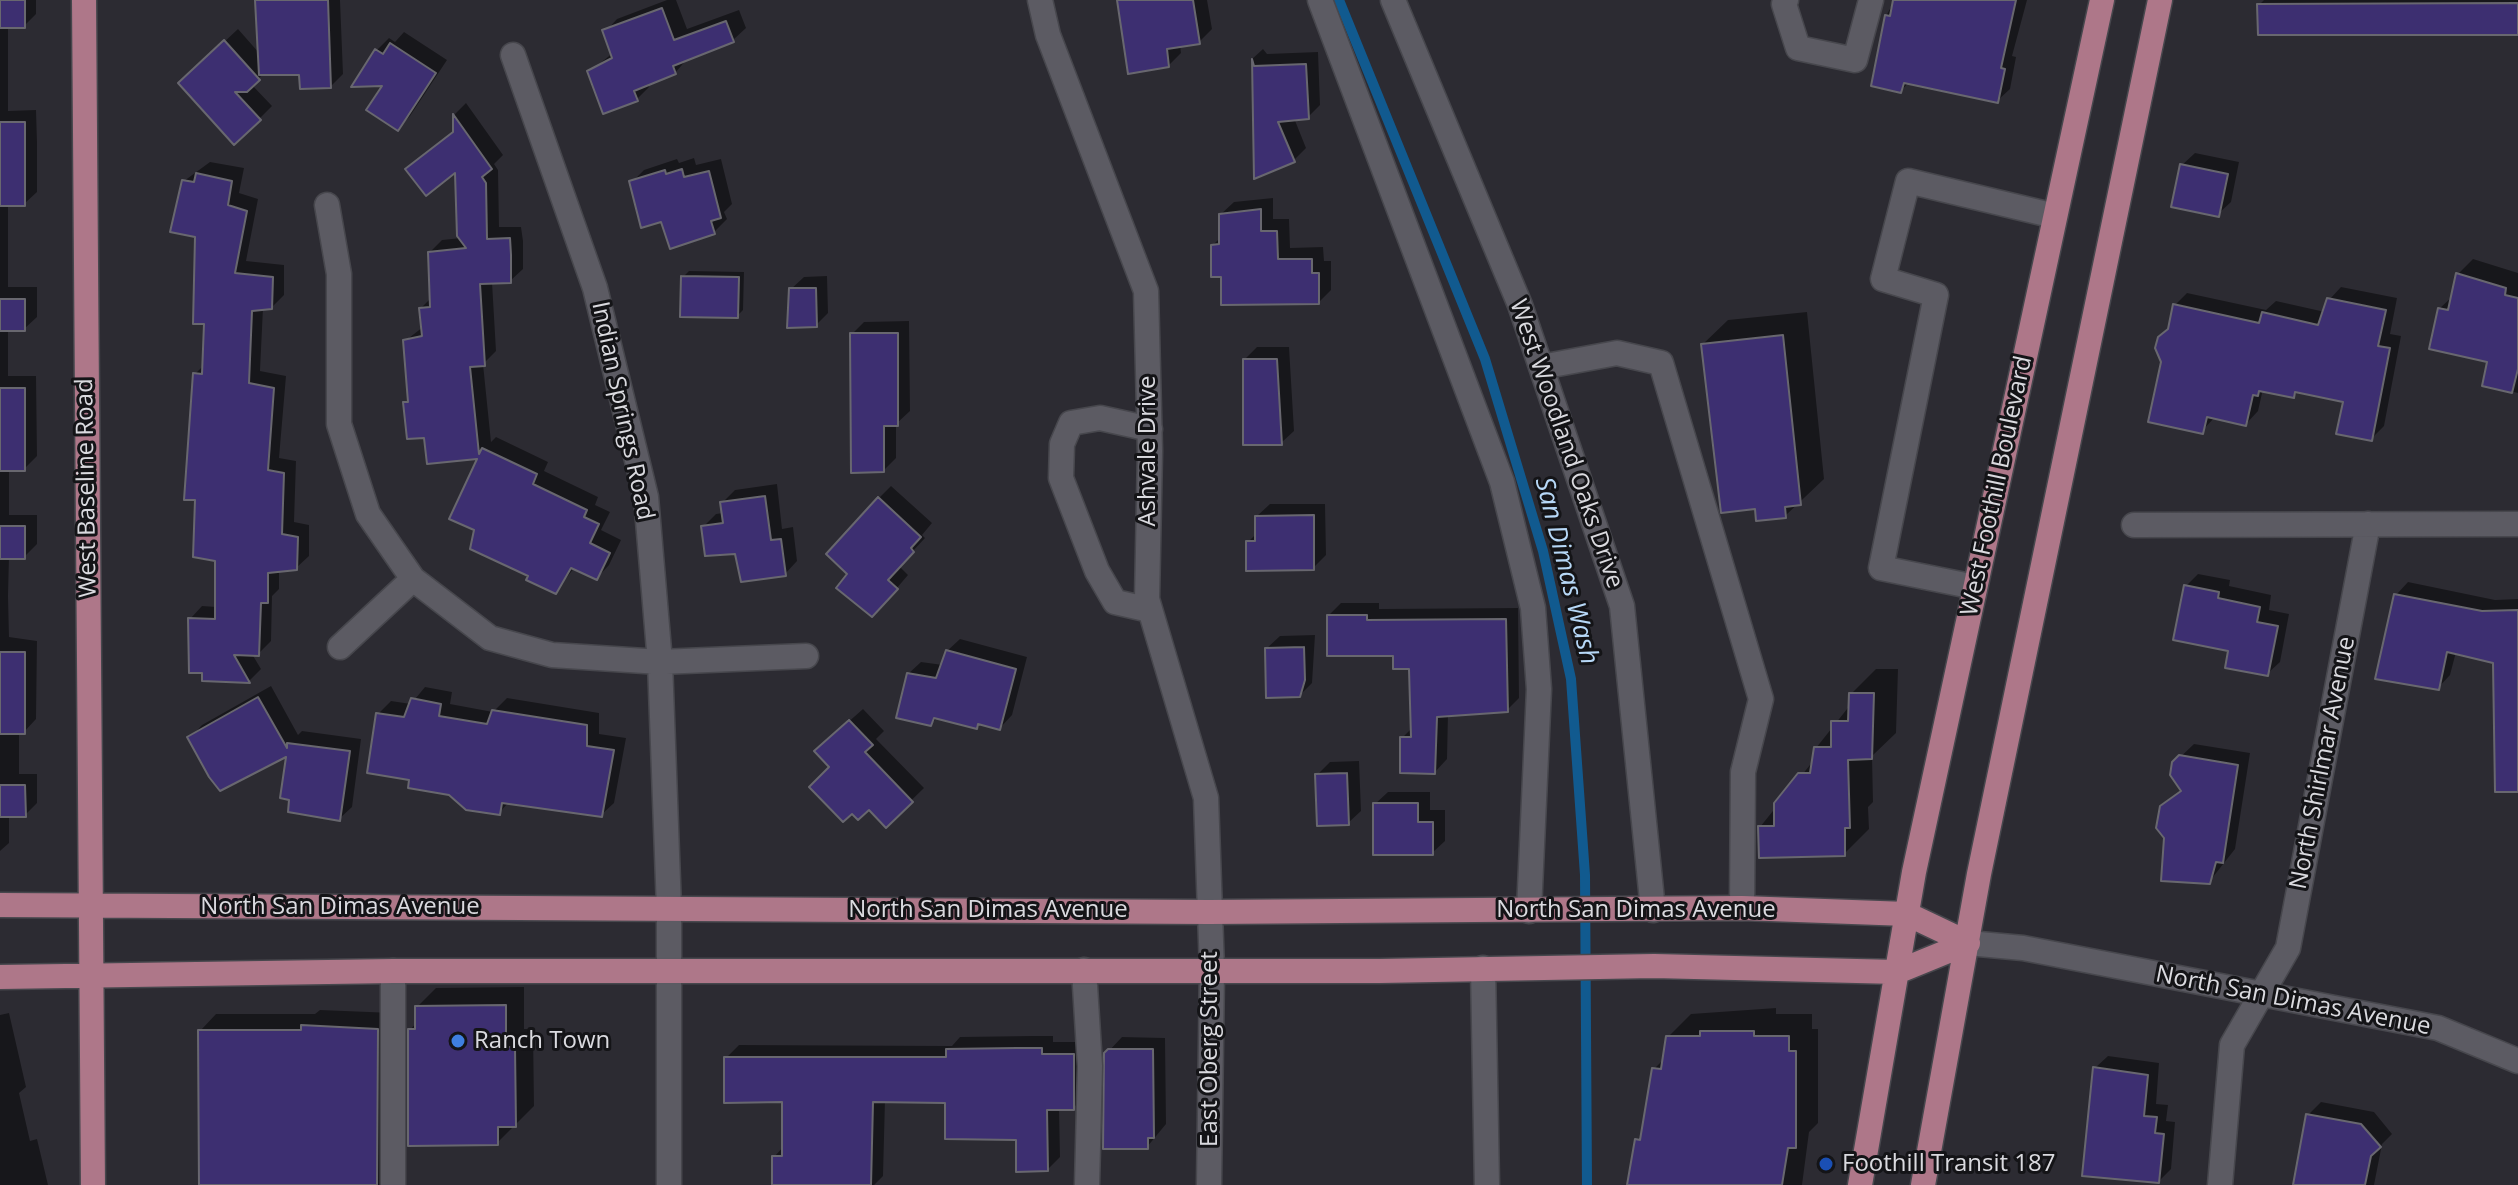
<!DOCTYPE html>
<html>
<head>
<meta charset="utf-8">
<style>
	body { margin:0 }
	canvas { display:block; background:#2c2b32 }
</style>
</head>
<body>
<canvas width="2518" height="1185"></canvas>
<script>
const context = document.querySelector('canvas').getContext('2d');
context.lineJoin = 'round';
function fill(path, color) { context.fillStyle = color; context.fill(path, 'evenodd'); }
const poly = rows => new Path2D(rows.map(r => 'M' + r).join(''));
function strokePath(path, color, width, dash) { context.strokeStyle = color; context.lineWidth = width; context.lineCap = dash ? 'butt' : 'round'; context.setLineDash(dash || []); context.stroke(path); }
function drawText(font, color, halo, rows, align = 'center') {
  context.font = font + ' "Open Sans",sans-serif'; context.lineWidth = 6; context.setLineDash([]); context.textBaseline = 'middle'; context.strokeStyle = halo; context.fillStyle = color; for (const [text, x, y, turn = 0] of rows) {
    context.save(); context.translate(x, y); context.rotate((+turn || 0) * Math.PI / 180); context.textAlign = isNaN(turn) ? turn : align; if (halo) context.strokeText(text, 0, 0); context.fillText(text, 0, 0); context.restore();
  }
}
fill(poly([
	[0,0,36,0,36,14,24,26,8,26,8,111,36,110,37,142,37,192,24,204,8,204,8,287,37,287,37,317,24,329,8,329,8,376,36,376,37,456,24,469,9,469,9,515,37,515,37,544,24,557,9,557,8,596,9,637,37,641,36,719,24,732,19,732,19,774,37,774,37,803,25,815,9,815,9,843,0,851],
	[257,0,340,0,343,74,331,86,301,73,264,73,252,85,272,106,259,119,193,71,238,29,260,54],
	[667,0,676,0,687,29,739,10,746,28,733,40,687,59,675,73,648,84,649,87,637,99,589,72,613,53,605,32,617,19],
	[1119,0,1207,0,1212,29,1199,42,1180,45,1181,53,1168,66],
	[1895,0,2027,0,2012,56,2016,57,2010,89,1997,101,1909,82,1901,91,1886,16],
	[2264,0,2518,0,2518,27,2259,5],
	[404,32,447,60,410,116,398,128,377,50,389,38,395,42],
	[1263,49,1267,54,1318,52,1320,105,1308,117,1294,118,1306,148,1294,160,1256,176,1251,60],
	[466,103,503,155,494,164,498,170,499,227,521,227,523,241,523,269,510,281,492,282,496,351,483,364,491,442,496,437,548,462,544,471,598,497,595,505,610,512,601,530,621,540,609,565,597,578,575,567,555,592,477,529,480,457,426,435,405,403,410,398,405,341,423,327,421,308,431,298,430,252,442,240,461,238,457,170,407,169,455,130,455,114],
	[2195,153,2239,162,2231,202,2218,214,2182,165],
	[694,158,696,165,721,159,732,204,724,212,727,219,714,232,662,219,632,182,644,170,677,159,679,163],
	[210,162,244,168,239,193,258,199,246,261,284,265,284,295,271,308,263,308,260,371,286,376,279,458,296,461,294,522,309,525,309,556,296,568,279,570,279,589,272,596,271,641,258,654,252,654,261,669,249,681,190,619,202,606,217,607,217,559,195,374,204,365,206,322,197,236,184,181],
	[1273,198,1273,219,1289,219,1290,248,1323,247,1324,261,1331,261,1331,290,1319,302,1223,275,1213,245,1221,237,1221,214,1234,202],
	[2473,259,2518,273,2518,393,2484,385,2490,361,2439,309,2454,295,2458,274],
	[689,271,744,272,743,310,737,316,683,277],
	[827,276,828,313,816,325,791,289,804,277],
	[2341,287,2397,298,2390,334,2401,336,2384,426,2372,438,2345,401,2298,391,2293,396,2263,389,2258,411,2246,424,2215,417,2202,431,2170,328,2175,305,2187,293,2266,310,2276,301,2325,312,2329,300],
	[1807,312,1824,479,1785,516,1703,344,1728,320],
	[909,321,910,411,896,424,896,458,884,470,852,334,864,322],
	[1257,347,1289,347,1294,431,1281,443,1245,359],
	[777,484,782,529,793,527,797,561,785,574,736,552,703,527,716,514,723,513,722,503,735,490],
	[891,486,932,523,922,535,925,538,899,566,908,575,885,602,850,573,879,498],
	[1270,504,1325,504,1326,555,1313,568,1248,542,1257,533,1257,516],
	[2198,574,2230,580,2229,586,2271,595,2269,610,2289,614,2280,662,2267,674,2230,649,2186,586],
	[2408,582,2495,600,2518,599,2518,754,2495,662,2456,652,2450,675,2438,688,2396,595],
	[1341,603,1379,603,1379,609,1518,608,1519,698,1507,710,1448,714,1447,759,1435,772,1402,738,1412,728,1411,667,1395,654,1329,615],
	[1315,635,1312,683,1300,695,1267,648,1280,636],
	[960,639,1027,657,1012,715,1000,728,938,717,931,724,908,674,921,662,943,665,947,651],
	[1876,669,1898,669,1896,733,1872,756,1873,802,1868,807,1869,829,1844,854,1760,827,1814,760,1816,748,1851,704,1851,694],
	[271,686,298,735,302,731,361,739,352,807,339,819,288,754,190,738,202,725],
	[425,687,452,692,450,704,493,712,507,698,599,713,599,734,626,738,614,803,601,815,509,802,499,813,411,778,378,714,391,701,411,704],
	[863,709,884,731,876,739,924,788,886,825,829,739],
	[2194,744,2250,753,2235,849,2209,882,2163,879,2166,837,2162,807,2182,789,2174,763],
	[1359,761,1361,811,1348,823,1317,775,1330,762],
	[1388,792,1430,792,1430,810,1445,810,1445,841,1432,853,1375,804],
	[524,987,524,1029,533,1029,534,1106,497,1143,410,1030,417,1022,417,1007,436,988],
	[1776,1008,1776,1014,1812,1014,1812,1029,1818,1029,1818,1123,1809,1132,1802,1185,1630,1185,1654,1069,1664,1059,1668,1037,1691,1014],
	[320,1010,394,1013,394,1185,199,1185,200,1031,216,1014,315,1014],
	[9,1013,26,1087,19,1093,30,1141,37,1139,48,1185,0,1185,0,1015],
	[1031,1036,1053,1036,1053,1042,1086,1042,1086,1096,1073,1108,1059,1108,1060,1157,1047,1170,1018,1138,947,1101,885,1100,883,1176,874,1185,774,1185,774,1157,784,1146,784,1100,726,1058,739,1045,952,1046,960,1037],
	[1122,1037,1165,1038,1166,1124,1147,1147,1106,1054],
	[2108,1056,2159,1063,2156,1104,2168,1105,2166,1121,2175,1122,2171,1169,2159,1181,2095,1068],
	[2321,1102,2374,1112,2392,1134,2382,1144,2374,1185,2295,1185,2308,1115]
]), '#0007');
strokePath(poly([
	[1339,0,1485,359,1543,551,1571,679,1585,875,1587,1185]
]), '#115a8f', 10);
const building = poly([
	[0,0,25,0,25,28,0,28,0,0],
	[255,0,328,0,331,88,300,89,299,75,259,75,255,0],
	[1117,0,1193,0,1200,44,1167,49,1169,67,1128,74,1117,0],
	[1893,0,2016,0,2001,68,2005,69,1998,103,1904,83,1901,93,1871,86,1885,15,1890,16,1893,0],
	[2518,3,2518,35,2258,35,2257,4,2518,3],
	[662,8,674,40,726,21,734,42,673,66,676,74,634,91,638,101,603,114,587,71,612,58,602,30,662,8],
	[224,40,260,80,247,92,235,92,261,120,234,145,178,83,224,40],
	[390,43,436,73,398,131,366,110,382,86,351,87,375,49,383,54,390,43],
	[1252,59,1254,66,1306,64,1309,119,1278,122,1295,162,1254,179,1252,59],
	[453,114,492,169,482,177,486,183,487,239,510,238,511,255,511,283,480,284,485,366,470,367,479,454,482,448,537,474,533,484,587,510,584,517,599,524,590,543,610,553,597,580,571,568,556,594,526,580,528,576,470,549,474,530,449,519,477,459,427,464,424,438,407,439,403,402,408,402,403,340,422,336,419,308,430,307,428,252,466,248,457,236,455,173,426,196,405,169,453,132,453,114],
	[0,122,25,122,25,206,0,206,0,122],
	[2180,164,2228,174,2219,217,2171,207,2180,164],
	[682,169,684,177,709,171,721,218,711,221,715,234,670,249,661,222,641,228,629,181,665,170,666,174,682,169],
	[196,173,232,181,228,205,247,211,235,273,273,277,272,309,252,311,249,383,274,388,268,470,284,473,282,534,298,537,297,570,268,573,268,603,261,603,259,656,234,655,250,683,202,681,202,673,189,673,188,618,215,619,215,561,193,557,195,500,184,500,193,373,202,374,204,324,193,324,195,237,170,232,182,180,194,182,196,173],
	[1261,209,1261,231,1277,231,1278,259,1312,259,1312,273,1319,273,1319,304,1221,305,1221,277,1211,277,1211,245,1219,244,1219,214,1261,209],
	[2456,273,2506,288,2505,295,2518,298,2518,369,2512,393,2482,386,2487,362,2429,349,2438,308,2448,310,2456,273],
	[681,276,739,277,738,318,680,317,681,276],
	[789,288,816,288,817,327,787,328,789,288],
	[2327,298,2386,310,2378,346,2390,348,2372,441,2336,434,2343,402,2295,392,2294,398,2259,391,2258,396,2253,395,2246,426,2207,417,2203,434,2148,422,2161,362,2155,348,2158,337,2168,329,2173,304,2259,323,2262,312,2318,325,2327,298],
	[0,299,25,299,25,331,0,331,0,299],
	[850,333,898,333,898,426,884,426,884,472,851,473,850,333],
	[1783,335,1801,505,1785,507,1786,518,1756,521,1755,509,1721,513,1701,344,1783,335],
	[1243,359,1277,359,1282,445,1243,445,1243,359],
	[0,388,25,388,25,471,0,471,0,388],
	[765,496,771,540,781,539,786,576,741,582,735,554,705,556,701,526,723,523,720,502,765,496],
	[878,497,921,537,911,548,914,552,888,580,898,589,872,617,836,588,847,574,826,554,878,497],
	[1314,515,1314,570,1246,571,1246,541,1255,541,1255,516,1314,515],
	[0,526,25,526,25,559,0,559,0,526],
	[2184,585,2219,592,2218,598,2260,607,2257,622,2278,626,2268,676,2225,668,2228,651,2173,640,2184,585],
	[2394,594,2482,611,2518,610,2518,792,2495,792,2493,663,2447,652,2439,690,2375,679,2394,594],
	[1327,615,1367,615,1367,620,1506,619,1508,712,1437,717,1435,774,1400,773,1400,737,1411,737,1409,669,1393,669,1393,656,1327,656,1327,615],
	[1304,647,1305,680,1300,697,1266,698,1265,648,1304,647],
	[946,650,1016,669,1000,730,978,724,977,729,934,718,931,726,896,718,907,673,936,678,946,650],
	[0,652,25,652,25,734,0,734,0,652],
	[1849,693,1874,693,1872,759,1848,760,1850,828,1845,828,1845,856,1759,858,1758,826,1774,826,1774,803,1798,773,1810,773,1814,747,1831,747,1831,721,1848,721,1849,693],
	[258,697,287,748,287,743,350,751,340,821,288,812,289,800,280,798,286,757,220,791,209,777,187,737,258,697],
	[411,698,441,704,439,716,487,724,492,710,587,725,587,746,614,750,602,817,502,803,500,815,466,810,449,795,408,788,409,780,367,773,376,713,404,717,411,698],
	[849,720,873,745,865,752,913,802,886,828,869,810,858,820,852,814,843,822,809,787,829,767,814,751,849,720],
	[2179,755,2238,765,2223,863,2216,862,2210,884,2161,881,2164,838,2156,828,2160,806,2181,791,2170,775,2172,762,2179,755],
	[1347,773,1349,825,1317,826,1315,774,1347,773],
	[0,785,25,785,26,817,0,817,0,785],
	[1373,803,1418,803,1418,822,1433,822,1433,855,1373,855,1373,803],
	[506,1005,506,1047,515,1047,516,1127,498,1127,498,1145,408,1146,408,1029,415,1029,415,1006,506,1005],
	[301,1025,378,1029,377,1185,199,1185,198,1030,301,1030,301,1025],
	[1700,1031,1754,1031,1754,1036,1789,1036,1789,1051,1796,1051,1796,1148,1788,1148,1782,1185,1627,1185,1635,1139,1640,1140,1652,1068,1661,1069,1666,1036,1700,1036,1700,1031],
	[1017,1048,1042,1048,1042,1054,1074,1054,1074,1110,1047,1110,1048,1171,1016,1172,1016,1140,945,1139,945,1103,873,1102,871,1185,772,1185,772,1156,782,1156,782,1102,724,1103,724,1057,946,1057,946,1049,1017,1048],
	[1108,1049,1153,1049,1154,1138,1148,1138,1148,1149,1103,1149,1104,1053,1108,1049],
	[2093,1067,2148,1075,2144,1116,2157,1117,2155,1133,2164,1134,2159,1183,2082,1176,2093,1067],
	[2306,1114,2361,1124,2381,1147,2371,1156,2365,1185,2293,1185,2306,1114]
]);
fill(building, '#3d2f71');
strokePath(building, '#68676f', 2);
const minor = poly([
	[1040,0,1048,35,1146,291,1150,451,1147,599,1206,798,1212,970,1209,1185],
	[1320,0,1502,482,1533,608,1539,689,1529,911],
	[1393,0,1520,305,1622,606,1653,910],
	[1786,0,1784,4,1798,48,1855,60,1871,0],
	[513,55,595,288,646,497,660,662,669,909,669,1185],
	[327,205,339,274,339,424,368,514,413,579,490,638,552,655,660,662,806,656],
	[1541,367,1617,353,1661,363,1761,699,1743,772,1742,908],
	[1150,429,1100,418,1071,423,1062,444,1061,478,1097,571,1115,602,1150,610],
	[2134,525,2518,524],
	[1975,587,1881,568,1936,295,1883,279,1908,181,2055,216],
	[340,647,413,579],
	[1968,943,2023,948,2438,1028,2518,1061],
	[1483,968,1487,1185],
	[1084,970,1090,1066,1087,1185],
	[393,971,393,1185],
	[2220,1185,2232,1045,2288,948,2368,524]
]);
const major = poly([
	[84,0,93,1185],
	[0,905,1209,912,1742,908,1907,914,1968,943],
	[0,977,393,971,1380,971,1654,966,1897,972,1968,943],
	[1860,1185,1914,872,2102,0],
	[1923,1185,1979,874,2160,0]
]);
strokePath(minor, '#47474d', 27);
strokePath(major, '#47474d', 27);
strokePath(minor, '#5c5b63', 24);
strokePath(major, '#ae7789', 24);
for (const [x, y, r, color] of [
	[458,1041,8,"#3f7fe0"],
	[1826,1164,8,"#1a4fb4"]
]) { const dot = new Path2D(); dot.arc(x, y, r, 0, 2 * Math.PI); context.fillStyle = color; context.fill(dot); strokePath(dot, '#141417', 3); }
drawText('24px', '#dadadf', '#141417', [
	["Indian Springs Road",622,411,78],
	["West Woodland Oaks Drive",1566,444,71],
	["Ashvale Drive",1148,451,-90],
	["West Foothill Boulevard",1997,486,-78],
	["West Baseline Road",87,488,-91],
	["North Shirlmar Avenue",2323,763,-79],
	["North San Dimas Avenue",340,907],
	["North San Dimas Avenue",988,910],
	["North San Dimas Avenue",1636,910],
	["North San Dimas Avenue",2293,1001,11],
	["East Oberg Street",1210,1049,-90]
]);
drawText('24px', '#dadadf', '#141417', [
	["Ranch Town",474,1041],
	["Foothill Transit 187",1842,1164]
], 'left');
drawText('italic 26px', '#b7d8f7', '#141417', [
	["San Dimas Wash",1566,571,76]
]);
</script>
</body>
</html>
